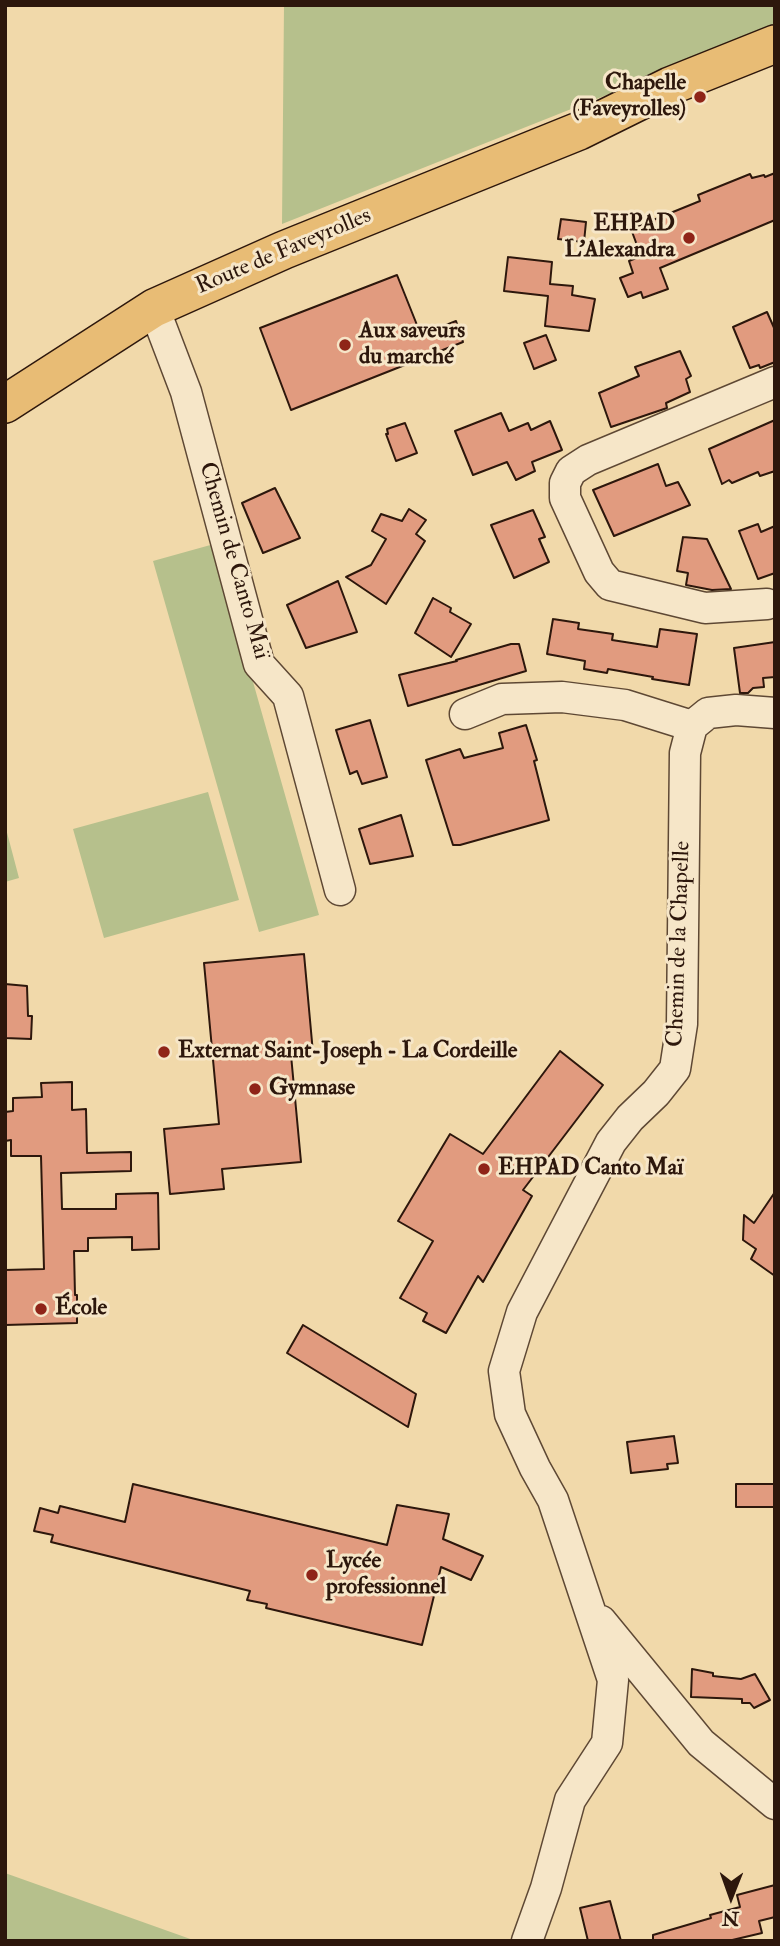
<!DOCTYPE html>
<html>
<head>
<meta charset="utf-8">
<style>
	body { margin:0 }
	#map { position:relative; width:780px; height:1946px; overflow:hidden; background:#f1d9aa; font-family:"IM FELL Double Pica",serif }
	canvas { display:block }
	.frame { position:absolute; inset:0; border:7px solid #2d170c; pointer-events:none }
	.north { position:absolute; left:696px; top:1862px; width:70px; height:70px; -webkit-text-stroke:5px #f6e6c8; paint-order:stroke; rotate:181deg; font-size:19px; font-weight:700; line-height:28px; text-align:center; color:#2d170c }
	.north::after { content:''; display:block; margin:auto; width:24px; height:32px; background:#2d170c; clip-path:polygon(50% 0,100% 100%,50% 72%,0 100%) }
</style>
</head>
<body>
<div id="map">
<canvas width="780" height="1946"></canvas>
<div class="frame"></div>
<div class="north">N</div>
</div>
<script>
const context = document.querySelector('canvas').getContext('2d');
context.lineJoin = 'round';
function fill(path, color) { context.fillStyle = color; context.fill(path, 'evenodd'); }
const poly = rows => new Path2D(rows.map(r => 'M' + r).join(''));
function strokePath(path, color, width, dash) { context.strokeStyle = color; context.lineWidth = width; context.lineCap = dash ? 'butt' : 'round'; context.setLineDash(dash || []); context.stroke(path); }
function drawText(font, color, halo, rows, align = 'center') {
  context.font = font + ' "IM FELL Double Pica",serif'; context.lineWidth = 6; context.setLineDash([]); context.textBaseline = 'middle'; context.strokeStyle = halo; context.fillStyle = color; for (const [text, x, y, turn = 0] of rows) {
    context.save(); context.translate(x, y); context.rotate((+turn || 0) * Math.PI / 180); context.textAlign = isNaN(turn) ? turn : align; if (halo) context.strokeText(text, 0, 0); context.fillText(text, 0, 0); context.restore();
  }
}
fill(poly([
	[284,5,775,5,775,28,282,224],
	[214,544,319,915,259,932,153,561],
	[208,792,239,900,104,938,73,829],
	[5,825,19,878,5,882],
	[5,1873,196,1941,5,1941]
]), '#b6c08c');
const building = poly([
	[775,173,775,220,660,268,668,289,643,298,641,292,628,297,620,278,633,273,629,261,641,256,631,229,700,201,698,195,750,174,752,178,764,175,765,177,775,173],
	[561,219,586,222,584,242,558,239,561,219],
	[508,257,552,262,550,284,573,286,572,295,595,299,589,331,545,326,548,296,504,291,508,257],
	[397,275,421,335,456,321,463,342,291,410,260,328,397,275],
	[767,312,775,330,775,362,760,368,759,365,750,368,733,327,767,312],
	[546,335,556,360,534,369,524,343,546,335],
	[680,351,691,376,686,379,690,392,666,403,667,408,611,427,599,393,639,376,635,367,680,351],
	[501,413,509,431,528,423,531,430,550,421,562,450,532,462,535,471,516,480,507,462,473,475,455,431,501,413],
	[775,420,775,471,760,476,758,472,732,483,729,480,722,484,709,449,775,420],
	[405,423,417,453,396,461,386,434,388,434,387,429,405,423],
	[658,464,666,486,678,482,690,505,614,536,593,490,658,464],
	[275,488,300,538,263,553,242,503,275,488],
	[409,509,426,520,416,534,425,541,386,604,346,577,371,565,386,539,372,531,381,514,402,521,409,509],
	[533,510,545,537,539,539,549,562,514,578,491,525,533,510],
	[758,524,761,532,775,526,775,573,758,579,739,531,758,524],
	[683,537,707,539,731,589,712,590,686,585,688,573,677,571,683,537],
	[338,581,357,632,306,648,287,605,338,581],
	[433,598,451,608,450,612,471,624,451,657,415,633,433,598],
	[553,619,579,623,578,629,613,634,612,640,657,647,660,629,697,634,689,685,652,679,653,677,608,669,607,673,584,669,585,661,547,654,553,619],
	[775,642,775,677,763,678,764,687,753,688,748,693,740,693,734,648,775,642],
	[511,644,519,644,526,671,408,706,399,675,457,661,456,660,511,644],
	[370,720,387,777,362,784,357,771,350,774,336,730,370,720],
	[526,725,537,760,534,761,549,820,460,845,453,845,426,760,460,749,464,758,503,748,499,733,526,725],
	[401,815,413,856,370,864,359,829,401,815],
	[304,954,313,1053,291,1055,301,1162,222,1169,224,1189,170,1194,164,1129,219,1124,204,963,304,954],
	[5,984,27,986,28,1016,32,1016,31,1039,5,1038,5,984],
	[560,1051,603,1085,523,1190,532,1196,483,1282,478,1276,446,1333,423,1321,427,1313,400,1298,433,1241,398,1221,450,1134,483,1154,560,1051],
	[72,1082,72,1110,86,1109,87,1153,131,1152,131,1171,61,1173,62,1209,116,1209,116,1194,158,1193,159,1249,132,1250,132,1237,88,1238,88,1251,74,1251,75,1295,77,1295,77,1323,5,1325,5,1270,44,1269,41,1156,11,1156,11,1140,5,1141,5,1112,13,1111,13,1098,42,1097,41,1083,72,1082],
	[775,1192,775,1276,751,1259,756,1249,743,1240,744,1215,754,1223,775,1192],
	[303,1325,416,1394,408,1427,287,1353,303,1325],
	[674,1436,678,1463,667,1464,668,1469,631,1473,627,1442,674,1436],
	[133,1484,387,1545,397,1505,449,1514,443,1539,483,1556,471,1580,441,1567,422,1645,266,1608,267,1604,247,1600,250,1591,51,1542,53,1535,34,1531,40,1508,58,1513,60,1506,125,1522,133,1484],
	[736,1484,775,1484,775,1507,736,1507,736,1484],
	[692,1669,713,1673,713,1676,741,1679,755,1674,770,1700,754,1708,750,1703,742,1703,742,1699,691,1697,692,1669],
	[775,1885,775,1917,759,1921,762,1933,728,1941,653,1941,653,1935,711,1918,710,1915,740,1907,737,1895,775,1885],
	[610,1901,621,1941,588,1941,580,1908,610,1901]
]);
fill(building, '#e19b7f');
strokePath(building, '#2d170c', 2);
const minor = poly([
	[154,308,186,392,259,664,288,696,340,890],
	[767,604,705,608,610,585,599,572,565,498,565,483,571,471,588,460,775,382],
	[465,714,502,699,562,697,625,705,692,726],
	[601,1621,701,1743,775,1804],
	[527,1941,546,1888,570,1800,607,1743,613,1680,553,1500,535,1468,510,1414,504,1371,522,1312,611,1142,630,1118,656,1093,675,1069,682,1024,685,753,692,726,708,713,736,710,775,713]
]);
const major = poly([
	[5,404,154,308,284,250,579,131,670,86,775,44]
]);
strokePath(minor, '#5e4834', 33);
strokePath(major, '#2d170c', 40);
strokePath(minor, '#f6e6c8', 30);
strokePath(major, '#e8bc75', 37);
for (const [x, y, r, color] of [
	[700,97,7,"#8f2418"],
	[689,238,7,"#8f2418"],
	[345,345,7,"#8f2418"],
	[164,1052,7,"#8f2418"],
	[255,1089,7,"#8f2418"],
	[484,1169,7,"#8f2418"],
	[41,1309,7,"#8f2418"],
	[312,1575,7,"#8f2418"]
]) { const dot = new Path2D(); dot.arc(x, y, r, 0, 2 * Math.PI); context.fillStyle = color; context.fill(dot); strokePath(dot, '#f6e6c8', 2.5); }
drawText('bold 23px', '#2d170c', '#f6e6c8', [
	["Chapelle",686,84,"right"],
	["(Faveyrolles)",686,110,"right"],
	["EHPAD",675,225,"right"],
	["L'Alexandra",675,251,"right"],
	["Aux saveurs",359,332],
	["du marché",359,358],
	["Externat Saint-Joseph - La Cordeille",178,1052],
	["Gymnase",269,1089],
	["EHPAD Canto Maï",498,1169],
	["École",55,1309],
	["Lycée",326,1562],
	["professionnel",326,1588]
], 'left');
drawText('23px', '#2d170c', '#f6e6c8', [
	["Route de Faveyrolles",284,252,-23],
	["Chemin de Canto Maï",233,561,74],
	["Chemin de la Chapelle",680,944,-88]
]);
</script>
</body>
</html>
